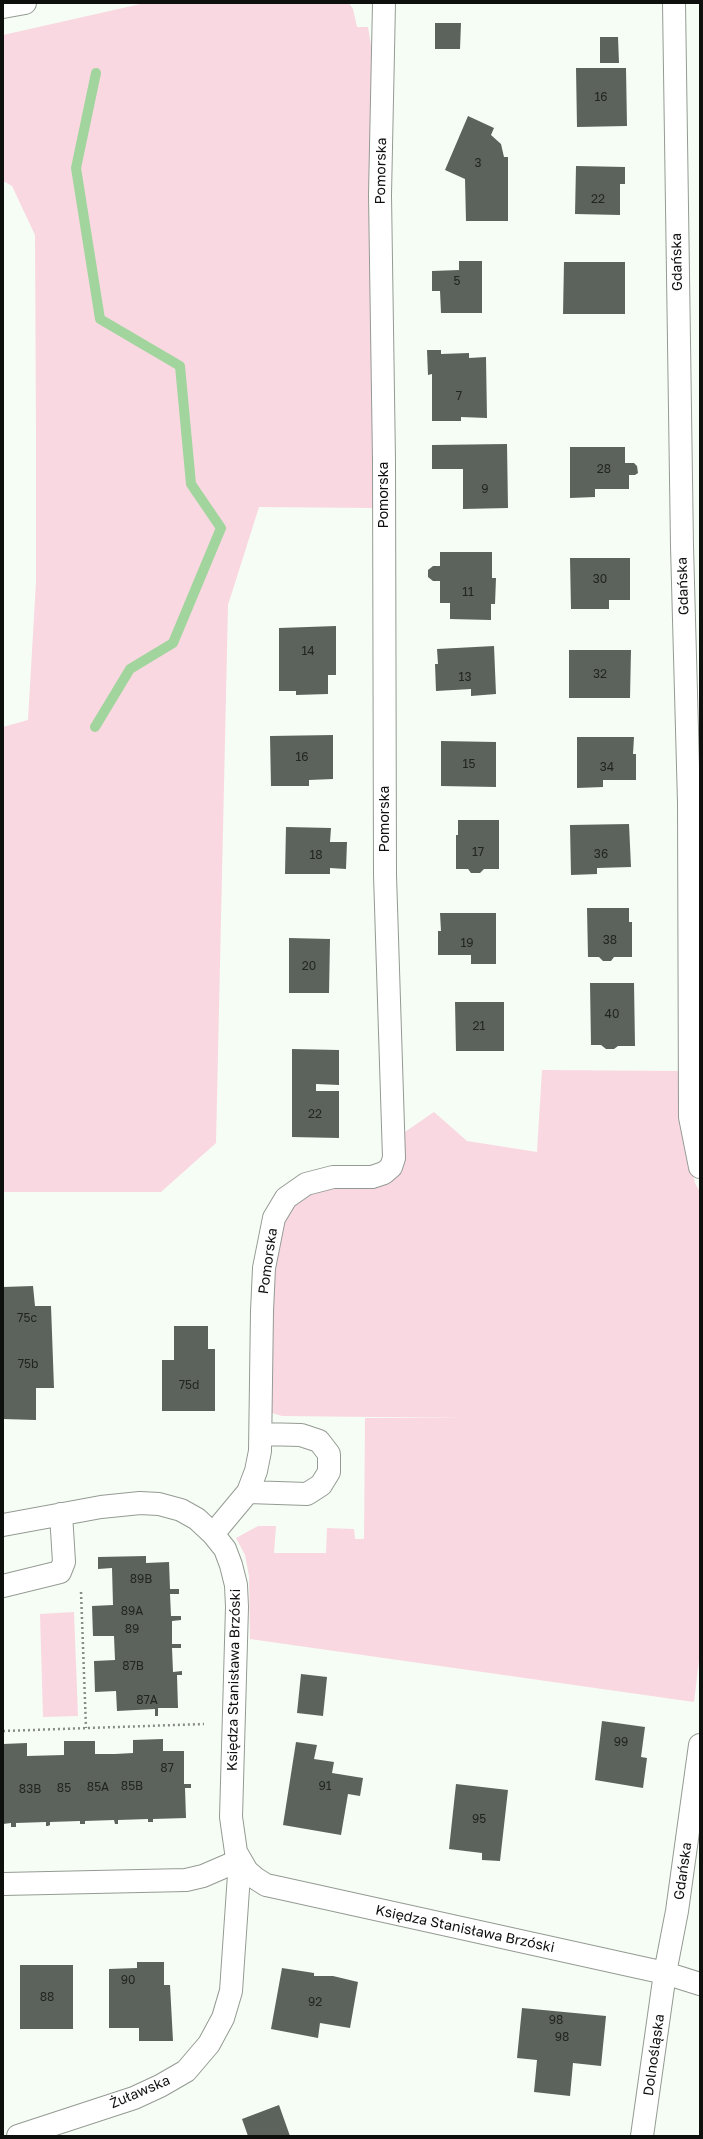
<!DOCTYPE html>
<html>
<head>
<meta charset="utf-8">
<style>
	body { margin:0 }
	#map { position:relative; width:703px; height:2139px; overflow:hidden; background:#f6fdf5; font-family:"Golos Text",sans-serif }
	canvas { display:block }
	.frame { position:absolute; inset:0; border:4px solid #0e100e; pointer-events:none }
</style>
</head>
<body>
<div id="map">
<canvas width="703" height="2139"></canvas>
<div class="frame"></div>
</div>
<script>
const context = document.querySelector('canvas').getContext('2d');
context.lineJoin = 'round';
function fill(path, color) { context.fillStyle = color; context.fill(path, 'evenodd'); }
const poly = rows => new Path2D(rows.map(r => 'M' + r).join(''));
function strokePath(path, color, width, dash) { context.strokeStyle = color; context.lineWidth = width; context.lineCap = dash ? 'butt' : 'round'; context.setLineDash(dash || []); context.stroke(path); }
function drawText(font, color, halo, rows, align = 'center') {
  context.font = font + ' "Golos Text",sans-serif'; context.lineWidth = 3; context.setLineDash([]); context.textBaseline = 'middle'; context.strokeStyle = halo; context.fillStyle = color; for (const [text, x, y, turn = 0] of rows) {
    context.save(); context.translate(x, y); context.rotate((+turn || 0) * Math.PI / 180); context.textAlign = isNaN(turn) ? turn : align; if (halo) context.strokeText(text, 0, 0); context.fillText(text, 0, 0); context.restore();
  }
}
fill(poly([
	[145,3,349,3,353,9,357,27,368,27,372,51,375,508,259,507,228,605,216,1143,161,1192,3,1192,3,727,28,720,36,582,36,436,35,235,12,186,3,181,3,35],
	[542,1070,681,1071,682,1134,695,1183,700,1192,700,1652,694,1702,250,1639,249,1576,245,1555,236,1538,258,1526,276,1526,274,1553,326,1553,327,1528,354,1529,355,1539,364,1539,365,1418,468,1418,282,1416,272,1413,272,1290,284,1221,296,1202,309,1192,334,1184,375,1184,402,1134,434,1112,467,1141,537,1152],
	[74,1612,78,1716,43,1717,40,1614]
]), '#f9d8e2');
strokePath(poly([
	[95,727,130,669,173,643,221,528,191,484,180,366,100,319,76,168,96,73]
]), '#a2d59d', 10);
fill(poly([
	[435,23,461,23,460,49,435,49],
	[600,37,618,37,619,63,600,63],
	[576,68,626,68,627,126,577,127],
	[468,116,494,128,491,135,501,144,504,157,508,157,508,221,466,221,465,179,445,170],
	[576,166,625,167,625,184,620,184,620,215,575,214],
	[459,261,482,261,482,313,441,313,440,291,432,291,432,271,459,270],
	[564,262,625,262,625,314,563,314],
	[427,350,441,350,441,354,469,353,469,358,486,357,487,418,461,417,461,421,432,421,432,374,428,375],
	[507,444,508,508,463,509,463,469,432,469,432,445],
	[570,447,625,447,625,463,634,463,637,466,638,473,635,475,629,475,629,489,595,489,595,497,570,498],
	[440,552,492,552,492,578,496,578,495,604,491,604,491,620,450,619,450,603,440,603,440,581,433,581,428,577,428,570,433,566,440,566],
	[570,558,630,558,630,600,609,600,609,609,571,609],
	[336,626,336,675,328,675,328,694,296,695,296,691,279,691,279,628],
	[494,646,496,694,471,696,471,689,436,691,435,664,438,664,437,649],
	[569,650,631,650,630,698,569,698],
	[333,735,333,779,309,780,309,786,271,786,270,736],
	[577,737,634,737,633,754,636,754,636,780,603,780,603,787,577,788],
	[441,741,496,742,496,787,441,786],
	[458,820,499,820,499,869,484,869,480,873,471,873,468,869,456,869,456,835,458,835],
	[629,824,631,867,597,868,597,874,571,875,570,825],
	[286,827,331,828,330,842,347,842,346,869,330,868,330,874,285,874],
	[587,908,629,908,629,922,632,922,632,957,614,957,611,961,603,961,599,957,588,957],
	[440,913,496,913,496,964,471,964,471,955,438,955,438,931,441,931],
	[289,938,330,939,329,993,289,993],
	[590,983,634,983,635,1046,618,1046,614,1049,606,1049,601,1045,591,1045],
	[455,1002,504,1002,504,1051,456,1051],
	[292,1049,339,1050,339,1085,316,1084,316,1091,339,1091,339,1138,292,1137],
	[33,1286,35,1306,51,1306,54,1388,36,1388,36,1420,3,1419,3,1287],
	[174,1326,208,1326,208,1349,215,1349,215,1411,162,1411,162,1360,174,1360],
	[146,1556,146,1563,169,1562,170,1589,179,1589,179,1594,170,1594,171,1616,181,1616,181,1620,172,1621,172,1644,181,1644,181,1648,172,1648,173,1672,182,1671,182,1675,177,1675,178,1708,158,1708,158,1716,155,1716,155,1709,117,1711,116,1691,95,1692,94,1661,115,1660,114,1636,93,1636,92,1606,113,1605,112,1568,98,1569,98,1557],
	[301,1674,327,1677,323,1716,297,1713],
	[602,1721,645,1727,641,1757,647,1758,643,1788,595,1780],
	[163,1739,163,1751,184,1751,184,1784,191,1784,191,1788,185,1788,186,1818,153,1819,153,1822,148,1822,148,1819,118,1820,118,1824,115,1824,114,1820,85,1821,85,1824,80,1824,80,1821,50,1822,50,1825,48,1826,46,1826,46,1822,16,1823,16,1827,11,1827,11,1823,3,1824,3,1744,27,1743,27,1756,64,1755,64,1741,95,1741,95,1754,115,1754,133,1753,133,1740],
	[296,1742,317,1745,314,1759,334,1762,332,1773,363,1778,360,1796,348,1794,341,1835,283,1825],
	[456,1784,508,1790,500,1861,482,1860,482,1853,449,1849],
	[137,1962,164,1962,164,1985,170,1985,173,2041,139,2041,139,2028,109,2028,109,1969,137,1968],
	[20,1965,73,1965,73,2029,20,2029],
	[282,1968,314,1973,314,1976,333,1976,358,1982,350,2028,320,2023,318,2038,271,2029],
	[522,2008,606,2016,601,2066,573,2063,570,2096,534,2092,537,2060,517,2058],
	[279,2105,290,2136,248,2136,242,2119]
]), '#5c635c');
const minor = poly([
	[674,3,682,546,689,803,690,1117,700,1167],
	[3,7,25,3],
	[248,1492,307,1494,321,1485,329,1472,329,1454,319,1441,301,1435,261,1434],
	[3,1525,101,1507,140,1503,159,1504,181,1510,197,1519,213,1534,225,1549,231,1565,236,1585,237,1607,231,1817,236,1852,247,1871,255,1878,266,1885,280,1888,665,1973,700,1984],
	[213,1534,248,1492,256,1471,260,1451,262,1311,264,1268,274,1218,286,1198,306,1184,333,1177,372,1177,384,1173,391,1167,394,1158,385,875,384,461,380,195,384,3],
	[3,1586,60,1572,64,1562,61,1514],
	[3,1884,186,1880,203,1876,240,1860,231,1991,223,2018,209,2044,186,2071,160,2086,134,2098,18,2136],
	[642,2136,665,1973,677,1911,700,1745]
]);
strokePath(minor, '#949b93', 24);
strokePath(poly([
	[81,1592,86,1728],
	[3,1731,204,1724]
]), '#878c86', 2.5, [2, 3]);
strokePath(minor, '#fff', 22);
drawText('12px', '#222522', null, [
	["16",601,97],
	["3",478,163],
	["22",598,199],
	["5",457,281],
	["7",459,396],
	["28",604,469],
	["9",485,489],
	["30",600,579],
	["11",468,592],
	["14",308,651],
	["32",600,674],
	["13",465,677],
	["16",302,757],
	["15",469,764],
	["34",607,767],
	["17",478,852],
	["36",601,854],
	["18",316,855],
	["38",610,940],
	["19",467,943],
	["20",309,966],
	["40",612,1014],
	["21",479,1026],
	["22",315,1114],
	["75c",27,1318],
	["75b",28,1364],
	["75d",189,1385],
	["89B",141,1579],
	["89A",132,1611],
	["89",132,1629],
	["87B",133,1666],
	["87A",147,1700],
	["99",621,1742],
	["87",167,1768],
	["85B",132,1786],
	["91",325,1786],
	["85A",98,1787],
	["85",64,1788],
	["83B",30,1789],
	["95",479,1819],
	["90",128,1980],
	["88",47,1997],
	["92",315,2002],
	["98",556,2020],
	["98",562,2037]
]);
drawText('14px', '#0e100e', '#fff', [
	["Pomorska",381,171,-89],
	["Gdańska",677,262,-91],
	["Pomorska",384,495,-90],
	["Gdańska",683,586,-92],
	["Pomorska",385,819,-90],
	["Pomorska",268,1261,-82],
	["Księdza Stanisława Brzóski",234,1680,-89],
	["Gdańska",683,1871,-82],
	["Księdza Stanisława Brzóski",465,1929,12],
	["Dolnośląska",654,2055,-82],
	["Żuławska",140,2092,-23]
]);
</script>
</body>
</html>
